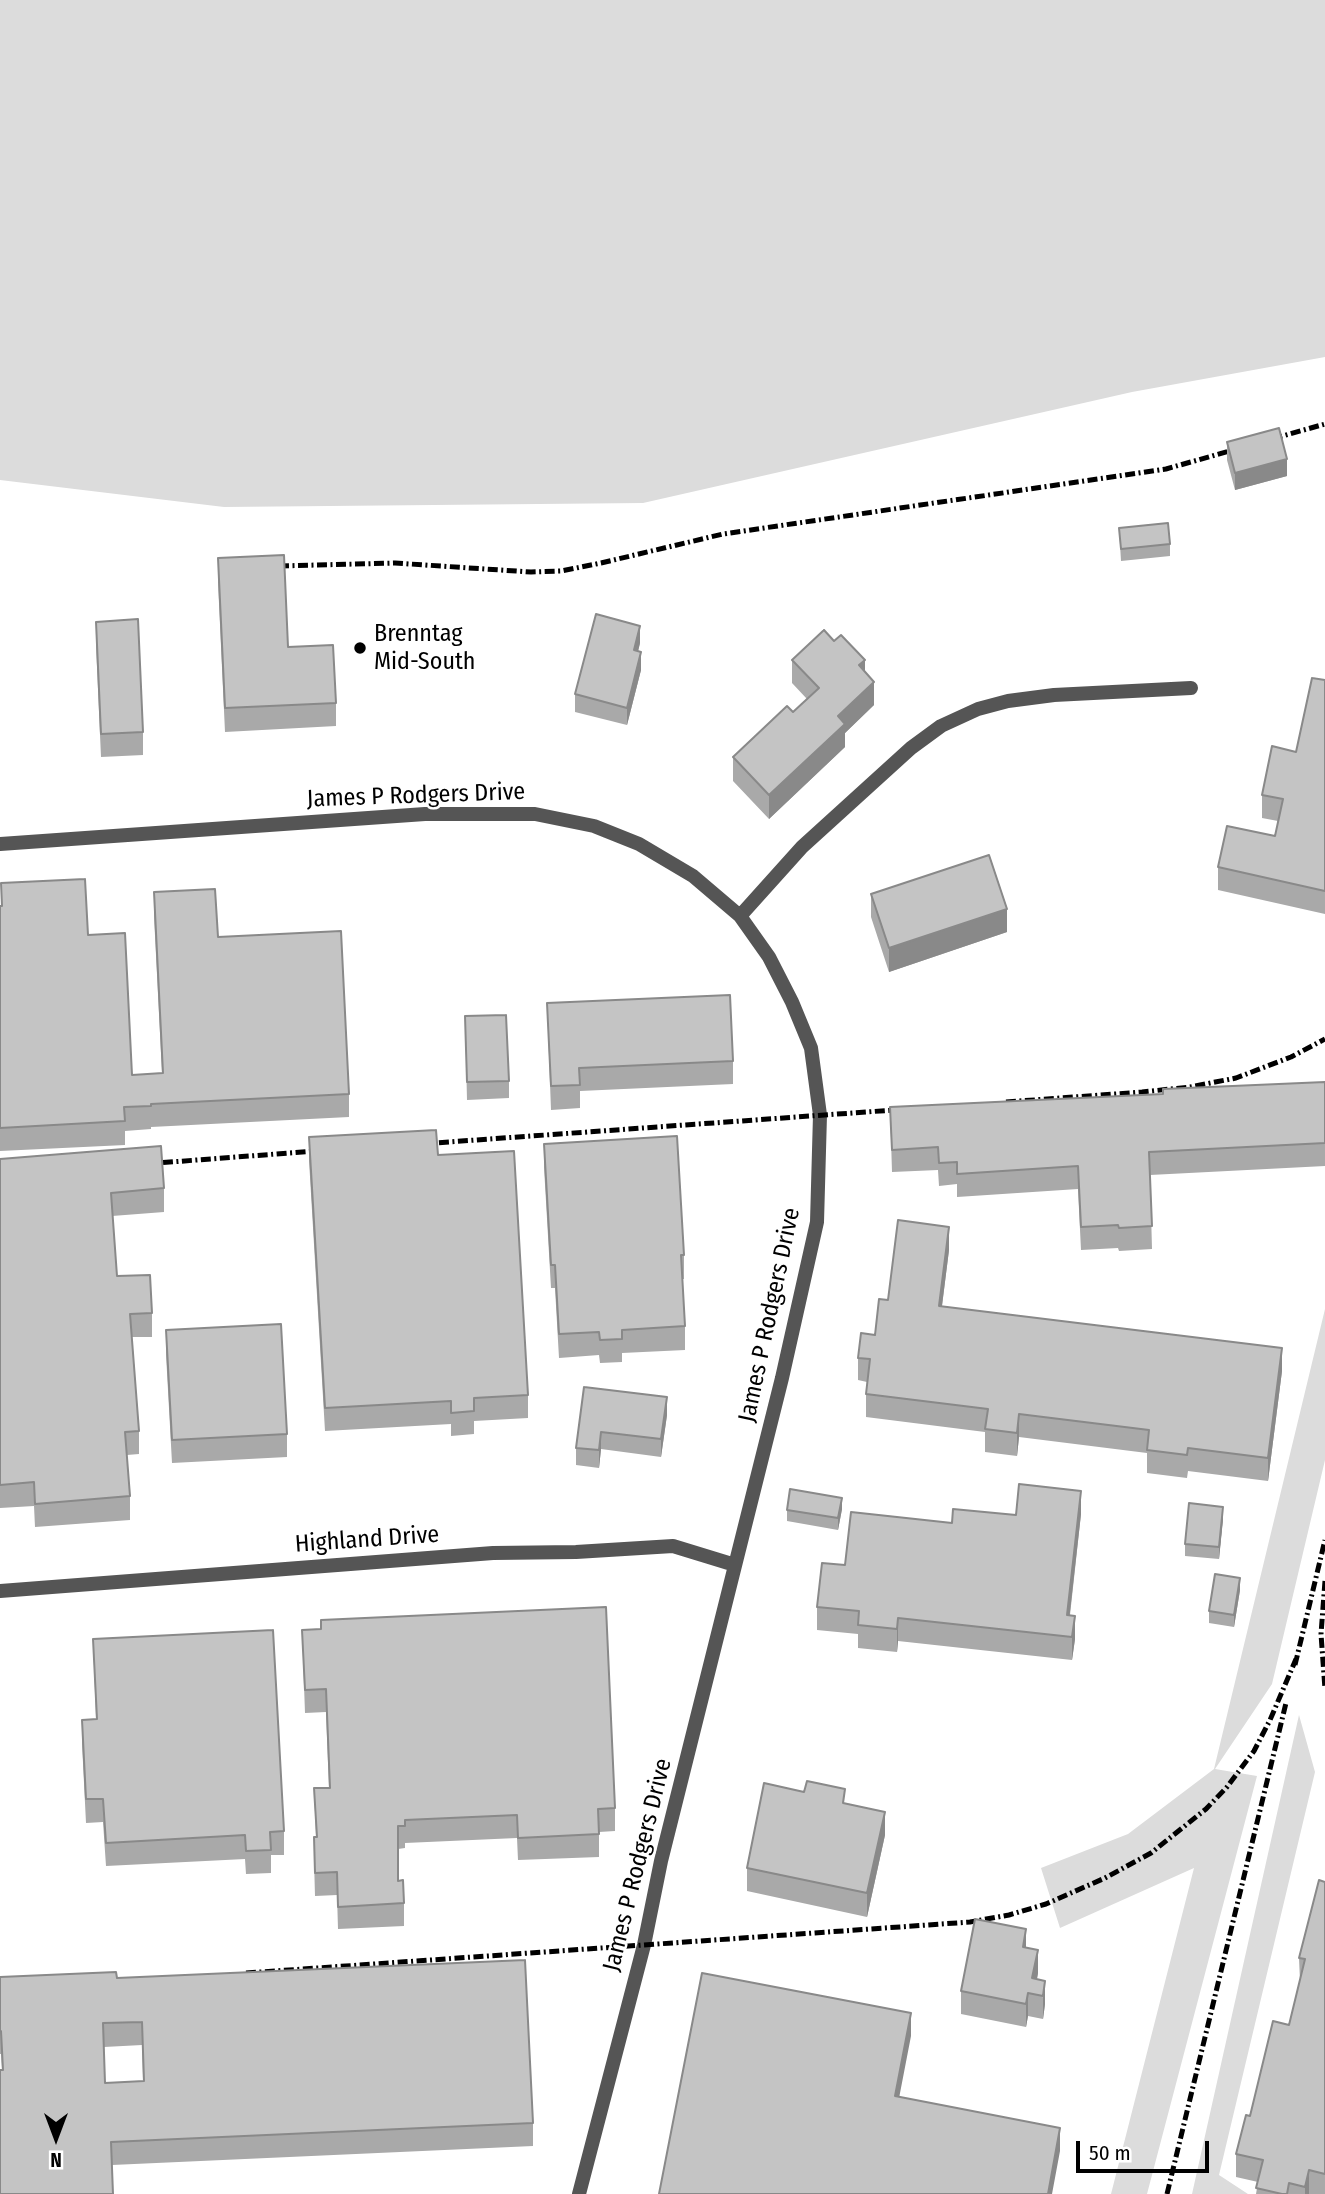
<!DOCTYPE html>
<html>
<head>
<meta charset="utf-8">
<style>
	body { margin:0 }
	#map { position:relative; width:1325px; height:2194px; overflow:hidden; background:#fff; font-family:"Fira Sans Condensed",sans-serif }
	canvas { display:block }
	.north { position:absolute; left:21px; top:2103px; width:70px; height:70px; -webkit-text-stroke:5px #fff; paint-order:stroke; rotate:180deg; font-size:19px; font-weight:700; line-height:28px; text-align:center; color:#000 }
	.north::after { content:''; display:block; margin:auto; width:24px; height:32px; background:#000; clip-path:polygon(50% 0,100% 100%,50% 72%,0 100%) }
	.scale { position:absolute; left:1076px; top:2141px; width:133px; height:32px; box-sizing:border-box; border:4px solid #000; border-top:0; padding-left:9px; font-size:21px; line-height:24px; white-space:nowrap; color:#000; -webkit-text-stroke:5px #fff; paint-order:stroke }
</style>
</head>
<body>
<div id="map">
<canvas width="1325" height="2194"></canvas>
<div class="north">N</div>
<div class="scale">50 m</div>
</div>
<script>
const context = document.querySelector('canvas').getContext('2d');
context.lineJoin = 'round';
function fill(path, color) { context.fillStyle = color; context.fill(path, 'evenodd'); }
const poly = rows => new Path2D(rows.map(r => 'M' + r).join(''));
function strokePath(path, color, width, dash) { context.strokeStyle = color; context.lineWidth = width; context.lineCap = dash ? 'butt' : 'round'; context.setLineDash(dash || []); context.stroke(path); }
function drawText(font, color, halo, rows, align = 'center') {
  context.font = font + ' "Fira Sans Condensed",sans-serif'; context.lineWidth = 5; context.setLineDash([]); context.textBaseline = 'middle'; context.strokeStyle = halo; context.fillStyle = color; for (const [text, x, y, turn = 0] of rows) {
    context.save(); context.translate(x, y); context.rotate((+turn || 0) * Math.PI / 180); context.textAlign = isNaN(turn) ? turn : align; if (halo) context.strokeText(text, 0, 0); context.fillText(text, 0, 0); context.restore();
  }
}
fill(poly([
	[0,0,1325,0,1325,357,1132,392,643,503,224,507,0,480],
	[1325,1309,1325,1460,1272,1684,1215,1769,1257,1776,1147,2194,1111,2194,1194,1868,1060,1928,1041,1868,1128,1834,1214,1769],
	[1299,1715,1315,1772,1219,2175,1248,2194,1192,2194]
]), '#dcdcdc');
strokePath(poly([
	[0,844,425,814,535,814,594,826,639,844,693,876,740,916,769,957,792,1002,811,1048,820,1115,817,1222,782,1378,661,1861,644,1945,579,2194],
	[740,916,802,847,911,748,941,726,978,709,1008,701,1054,695,1191,688],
	[0,1591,493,1553,576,1552,673,1546,735,1565]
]), '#555', 14);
strokePath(poly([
	[279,566,395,563,531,572,561,571,601,563,723,534,1166,469,1325,424],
	[1006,1102,1142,1092,1190,1087,1236,1078,1291,1057,1325,1039],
	[420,1144,908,1109],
	[144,1164,329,1150],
	[1325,1581,1321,1634,1325,1689],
	[1295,1665,1325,1540],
	[246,1973,970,1922,1009,1915,1046,1904,1105,1878,1151,1853,1206,1809,1227,1787,1254,1751,1270,1720,1296,1659],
	[1167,2194,1286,1703]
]), '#000', 5, [10, 3.5, 2, 3.5]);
fill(poly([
	[1227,442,1287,476,1235,490,1227,460],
	[1119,528,1170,544,1170,556,1121,561],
	[218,558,288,647,336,703,336,726,225,732,218,582],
	[96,622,143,732,143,755,101,757,96,645],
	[640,643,638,651,641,670,627,725,575,712,575,694],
	[792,660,865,672,874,705,845,733,845,747,769,819,733,781,733,757,793,712,807,699,792,683],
	[1325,680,1325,914,1218,890,1218,867,1275,836,1278,821,1262,818,1262,795,1296,752],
	[1,883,88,935,132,1075,162,1073,154,916,154,892,218,937,349,1094,349,1117,151,1127,151,1129,125,1131,125,1145,0,1151,0,906,1,906],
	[871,894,1007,932,889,972,871,917],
	[547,1003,733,1061,733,1084,580,1091,580,1108,551,1110],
	[465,1016,509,1081,509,1098,467,1100],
	[1325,1082,1325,1166,1150,1175,1152,1249,1119,1251,1118,1248,1081,1250,1078,1189,957,1197,957,1184,939,1186,938,1170,892,1172,890,1107,1163,1094],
	[309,1137,528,1395,528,1418,474,1421,474,1434,451,1436,451,1424,325,1431,309,1160],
	[544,1144,684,1255,684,1279,682,1279,685,1326,685,1350,622,1353,622,1362,600,1363,599,1355,559,1358,555,1288,551,1288,544,1167],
	[0,1159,164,1188,164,1212,112,1216,117,1276,152,1313,152,1337,132,1337,139,1431,139,1454,127,1455,130,1496,130,1520,35,1527,34,1506,0,1508],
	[949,1250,942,1306,1282,1371,1268,1481,1188,1471,1187,1478,1147,1473,1147,1453,1019,1437,1017,1456,985,1452,985,1432,866,1417,866,1394,867,1382,858,1380,858,1358,875,1335,888,1300],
	[166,1330,287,1434,287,1457,172,1463,166,1354],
	[584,1387,667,1415,661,1457,601,1449,599,1468,576,1465,576,1448],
	[842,1509,838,1530,787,1521,787,1510],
	[1081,1514,1070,1615,1075,1639,1072,1660,898,1641,897,1652,858,1648,858,1634,817,1630,817,1607,845,1565,952,1523,1016,1515],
	[1223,1519,1219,1559,1185,1556,1185,1544],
	[1240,1590,1234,1627,1209,1623,1209,1611],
	[302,1630,615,1808,615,1831,599,1832,599,1857,518,1860,517,1838,405,1843,405,1848,398,1849,398,1881,404,1903,404,1926,338,1929,337,1895,315,1896,314,1860,314,1837,316,1837,314,1788,329,1788,326,1712,305,1713],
	[93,1639,284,1831,284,1855,271,1855,271,1873,246,1874,245,1859,106,1866,103,1822,86,1823,82,1743,82,1720,96,1719],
	[845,1804,885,1835,867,1917,747,1891,747,1868],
	[1325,1882,1325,2194,1256,2194,1258,2182,1236,2177,1236,2154,1250,2116,1289,2025,1300,1981,1299,1958],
	[1026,1948,1038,1973,1037,1979,1045,2004,1043,2019,1028,2016,1026,2027,961,2014,961,1991],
	[0,1977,117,1978,533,2123,533,2146,112,2165,2,2070,1,2054,0,2054],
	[142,2045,143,2081,105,2083,104,2047]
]), '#a9a9a9');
fill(poly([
	[1287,459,1287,476,1235,490,1235,473],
	[640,626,640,643,634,668,634,650],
	[641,652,641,670,627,725,627,708],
	[865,660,865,683,859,665],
	[874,682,874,705,845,733,845,747,769,819,769,795,838,716],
	[1007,909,1007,932,889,972,889,948],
	[949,1227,949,1250,939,1329,939,1306],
	[1282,1348,1282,1371,1268,1481,1268,1458],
	[667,1397,667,1415,661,1457,661,1439],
	[1019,1414,1019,1437,1017,1456,1017,1433],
	[601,1432,601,1449,599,1468,599,1450],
	[1081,1491,1081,1514,1067,1638,1067,1615],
	[842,1498,842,1509,838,1530,838,1518],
	[1223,1507,1223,1519,1219,1559,1219,1547],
	[1240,1578,1240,1590,1234,1627,1234,1615],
	[1075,1616,1075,1639,1072,1660,1072,1637],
	[898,1618,898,1641,897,1652,897,1629],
	[885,1812,885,1835,867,1917,867,1893],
	[1026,1929,1026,1953,1023,1947],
	[1038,1950,1038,1973,1034,1994,1032,1978],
	[1045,1981,1045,2004,1043,2019,1043,1996],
	[1028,1993,1028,2016,1026,2027,1026,2004],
	[911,2013,911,2036,895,2119,895,2096],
	[1060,2128,1060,2151,1052,2194,1048,2194],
	[1309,2170,1309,2194,1305,2194,1305,2187]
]), '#898989');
const building = poly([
	[1279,428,1287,459,1235,473,1227,442,1279,428],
	[1168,523,1170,544,1121,549,1119,528,1168,523],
	[284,555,288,647,333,645,336,703,225,708,218,558,284,555],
	[596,614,640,626,634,650,641,652,627,708,575,694,596,614],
	[138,619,143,732,101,734,96,622,138,619],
	[824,630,834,641,841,635,865,660,859,665,874,682,838,716,845,724,769,795,733,757,787,706,793,712,819,688,792,660,824,630],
	[1312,678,1325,680,1325,891,1218,867,1227,826,1275,836,1283,799,1262,795,1272,746,1296,752,1312,678],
	[989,855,1007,909,889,948,871,894,989,855],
	[85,879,88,935,125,933,132,1075,163,1073,154,892,215,889,218,937,341,931,349,1094,151,1104,151,1106,124,1107,125,1121,0,1128,0,906,2,906,1,883,85,879],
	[730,995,733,1061,579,1068,580,1085,551,1086,547,1003,730,995],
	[506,1015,509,1081,467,1082,465,1016,506,1015],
	[1325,1082,1325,1143,1149,1152,1152,1226,1119,1228,1118,1225,1081,1227,1078,1166,957,1174,957,1162,939,1163,938,1147,892,1150,890,1107,1163,1094,1163,1089,1325,1082],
	[436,1130,438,1155,514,1151,528,1395,474,1398,474,1411,451,1413,451,1401,325,1408,309,1137,436,1130],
	[677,1136,684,1255,681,1255,685,1326,622,1330,622,1339,600,1340,599,1332,559,1334,555,1265,551,1265,544,1144,677,1136],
	[161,1146,164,1188,111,1193,117,1276,150,1275,152,1313,130,1314,139,1431,125,1432,130,1496,35,1504,34,1482,0,1485,0,1159,161,1146],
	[898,1220,949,1227,939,1306,1282,1348,1268,1458,1188,1448,1187,1455,1147,1450,1149,1430,1019,1414,1017,1433,985,1429,988,1409,866,1394,870,1359,858,1358,861,1333,875,1335,879,1299,888,1300,898,1220],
	[281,1324,287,1434,172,1440,166,1330,281,1324],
	[584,1387,667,1397,661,1439,601,1432,599,1450,576,1448,584,1387],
	[1019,1484,1081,1491,1067,1615,1075,1616,1072,1637,898,1618,897,1629,858,1625,859,1611,817,1607,822,1563,845,1565,851,1512,952,1523,953,1509,1016,1515,1019,1484],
	[790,1489,842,1498,838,1518,787,1510,790,1489],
	[1189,1503,1223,1507,1219,1547,1185,1544,1189,1503],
	[1215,1574,1240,1578,1234,1615,1209,1611,1215,1574],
	[606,1607,615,1808,598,1809,599,1834,518,1838,517,1815,405,1820,405,1826,398,1826,398,1881,403,1880,404,1903,338,1907,337,1872,315,1873,314,1837,317,1837,314,1788,330,1788,326,1689,305,1690,302,1630,321,1629,321,1620,606,1607],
	[273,1630,284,1831,270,1832,271,1850,246,1851,245,1835,106,1843,103,1799,86,1799,82,1720,97,1719,93,1639,273,1630],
	[807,1781,845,1789,843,1803,885,1812,867,1893,747,1868,764,1783,804,1792,807,1781],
	[1319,1880,1325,1882,1325,2174,1309,2170,1305,2187,1289,2183,1287,2194,1282,2194,1256,2188,1263,2160,1236,2154,1246,2115,1250,2116,1273,2021,1289,2025,1305,1959,1299,1958,1319,1880],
	[975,1919,1026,1929,1023,1947,1038,1950,1032,1978,1045,1981,1043,1996,1028,1993,1026,2004,961,1991,975,1919],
	[525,1960,533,2123,111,2142,113,2194,0,2194,0,2070,3,2070,1,2031,0,2031,0,1977,116,1972,117,1978,525,1960],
	[142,2022,144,2081,105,2083,103,2023,142,2022],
	[702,1973,911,2013,895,2096,1060,2128,1048,2194,659,2194,702,1973]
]);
fill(building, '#c4c4c4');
strokePath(building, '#898989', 2);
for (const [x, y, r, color] of [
	[360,648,7,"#000"]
]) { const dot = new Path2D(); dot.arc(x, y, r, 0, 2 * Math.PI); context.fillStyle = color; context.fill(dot); strokePath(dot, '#fff', 2.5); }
drawText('24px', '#000', '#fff', [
	["Brenntag",374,634],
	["Mid-South",374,662]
], 'left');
drawText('24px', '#000', '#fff', [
	["James P Rodgers Drive",416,796,-2],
	["James P Rodgers Drive",770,1315,-78],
	["Highland Drive",367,1540,-4],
	["James P Rodgers Drive",638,1865,-76]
]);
</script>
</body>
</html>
